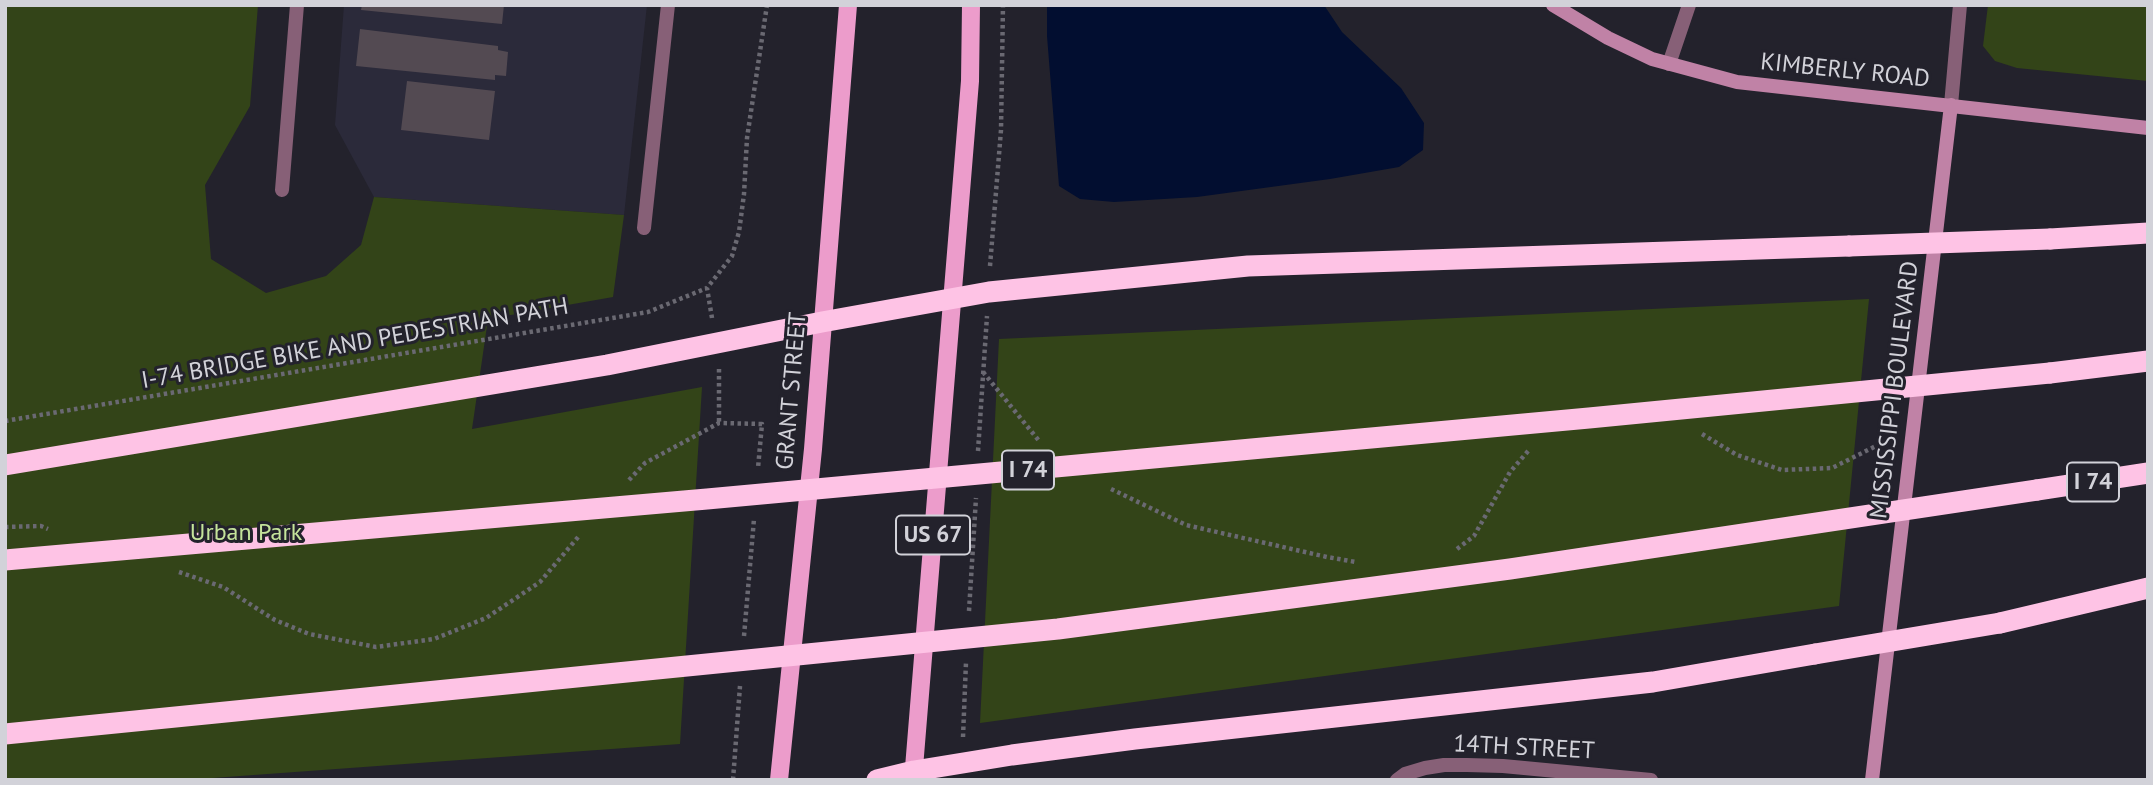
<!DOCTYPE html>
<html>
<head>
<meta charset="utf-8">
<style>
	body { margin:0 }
	#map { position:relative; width:2153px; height:785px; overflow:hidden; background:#23222c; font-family:"PT Sans",sans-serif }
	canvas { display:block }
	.frame { position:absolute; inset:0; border:7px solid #d2d2d9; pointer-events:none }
</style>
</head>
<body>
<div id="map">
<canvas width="2153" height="785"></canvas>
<div class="frame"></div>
</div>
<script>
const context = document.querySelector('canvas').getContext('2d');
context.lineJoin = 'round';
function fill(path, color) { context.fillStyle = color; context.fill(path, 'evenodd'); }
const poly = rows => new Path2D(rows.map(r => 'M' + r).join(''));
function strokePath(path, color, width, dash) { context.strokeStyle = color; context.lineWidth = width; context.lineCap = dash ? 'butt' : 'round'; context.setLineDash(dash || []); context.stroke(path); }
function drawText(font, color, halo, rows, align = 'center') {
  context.font = font + ' "PT Sans",sans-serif'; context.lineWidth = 6; context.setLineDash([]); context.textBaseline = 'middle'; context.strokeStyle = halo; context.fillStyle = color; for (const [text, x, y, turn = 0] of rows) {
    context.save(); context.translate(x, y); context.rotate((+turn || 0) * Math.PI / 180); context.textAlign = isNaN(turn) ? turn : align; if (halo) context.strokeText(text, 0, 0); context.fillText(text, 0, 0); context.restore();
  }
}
fill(poly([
	[344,5,647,5,624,215,374,197,335,125]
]), '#2b2a3a');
fill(poly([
	[5,5,258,5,250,106,205,185,211,259,266,293,326,276,361,245,374,197,624,215,613,297,488,319,472,429,702,387,680,744,185,780,5,780],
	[1988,5,2148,5,2148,81,2017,68,1995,61,1983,46],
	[1869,299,1839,606,980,723,999,339]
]), '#334418');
fill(poly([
	[1047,5,1324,5,1342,32,1401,88,1424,123,1423,150,1399,167,1330,179,1197,197,1114,202,1080,199,1059,186,1047,36]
]), '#020e30');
fill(poly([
	[362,5,504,5,502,24,361,10],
	[360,29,498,46,498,50,508,52,506,76,495,75,495,80,356,66],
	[407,81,495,91,489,140,401,130]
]), '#534a52');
strokePath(poly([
	[990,266,1001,130,1003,5],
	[712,318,707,288,732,256,739,232,744,194,747,138,767,5],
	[719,369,719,423],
	[983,372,1040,442],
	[5,421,648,312,707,288],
	[1702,434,1737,455,1782,470,1832,468,1882,443],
	[978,451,987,316],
	[629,480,645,463,719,423,762,424,758,468],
	[1111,489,1186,525,1327,557,1356,562],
	[5,527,41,526,48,529],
	[1457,549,1474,536,1510,472,1529,450],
	[179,572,223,587,275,620,309,634,376,647,434,639,486,618,540,582,579,536],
	[969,611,976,498],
	[744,636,754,519],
	[963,737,966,662],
	[733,780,740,686]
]), '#6a6972', 4.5, [3.5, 3.5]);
strokePath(poly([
	[1669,64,1689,5],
	[644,228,668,5]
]), '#876077', 14);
strokePath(poly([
	[1951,105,1960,5],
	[282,190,297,5],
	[1397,780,1405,774,1425,768,1444,765,1467,765,1503,766,1651,780]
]), '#876077', 14);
strokePath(poly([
	[1553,5,1608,38,1652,59,1737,82,2148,128],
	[1872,780,1951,105]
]), '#c082a6', 14);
strokePath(poly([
	[779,780,813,449,848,5],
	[913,780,970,81,971,5]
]), '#ec9ccb', 18);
strokePath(poly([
	[2050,239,2148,233],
	[2050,373,2148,361],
	[5,465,607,365,822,322,989,292,1248,266,1849,246],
	[2037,490,2148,473],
	[2000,623,2148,588],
	[877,780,914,771,1012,755,1135,739,1653,682,1815,654]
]), '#fec3e5', 21);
strokePath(poly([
	[1849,246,2050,239],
	[5,560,707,499,1589,418,2050,373],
	[1815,654,2000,623],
	[5,734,1058,629,1510,569,2037,490]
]), '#fec3e5', 21);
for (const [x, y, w] of [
	[1028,470,52],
	[2093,482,52],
	[933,535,74]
]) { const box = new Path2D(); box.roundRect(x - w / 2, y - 19.5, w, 39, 5); context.fillStyle = '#23222c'; context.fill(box); strokePath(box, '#d2d2d9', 2); }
drawText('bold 23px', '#d2d2d9', null, [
	["I 74",1028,470],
	["I 74",2093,482],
	["US 67",933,535]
]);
drawText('24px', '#d2d2d9', '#23222c', [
	["KIMBERLY ROAD",1845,71,6],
	["I-74 BRIDGE BIKE AND PEDESTRIAN PATH",355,344,-10],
	["MISSISSIPPI BOULEVARD",1895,390,-83],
	["GRANT STREET",792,391,-85],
	["14TH STREET",1524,748,3]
]);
drawText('24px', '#c5e49b', '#23222c', [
	["Urban Park",246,533]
]);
</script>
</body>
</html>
